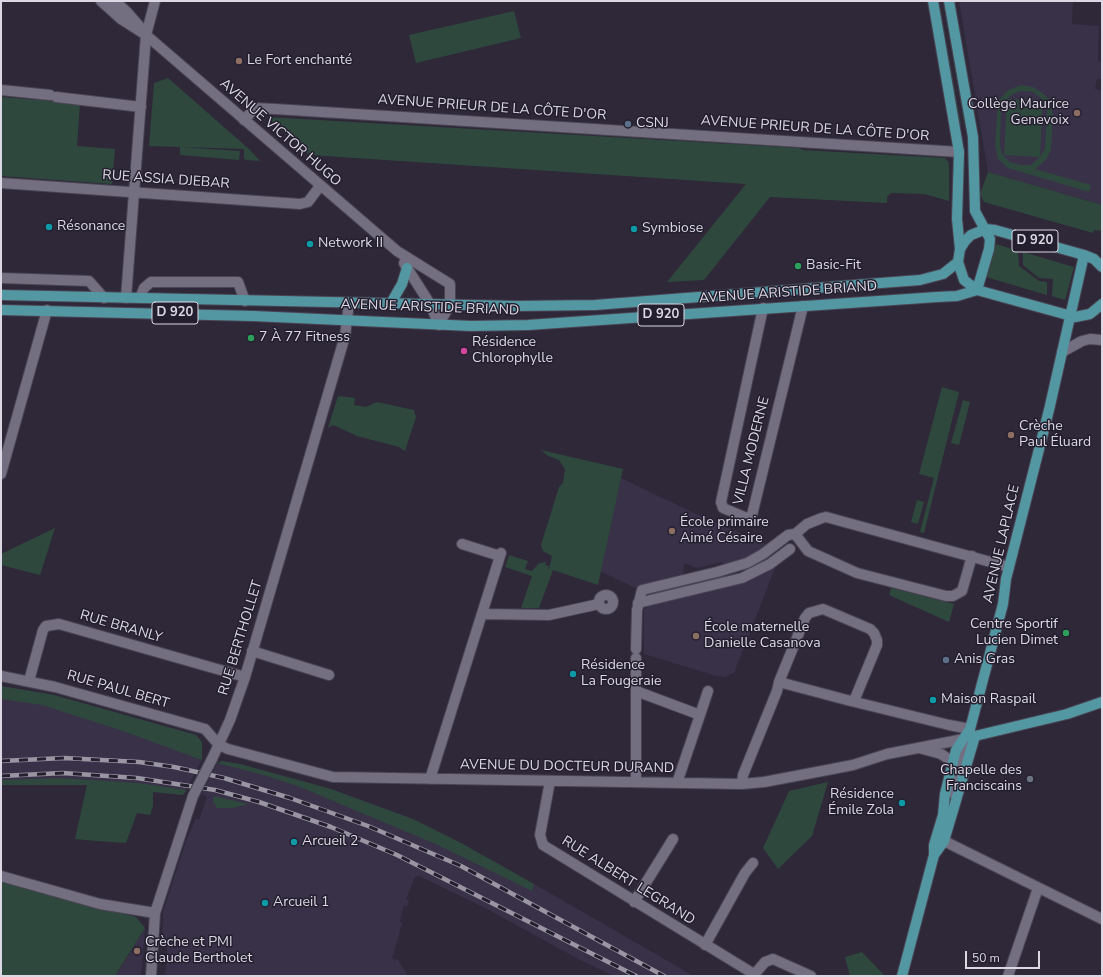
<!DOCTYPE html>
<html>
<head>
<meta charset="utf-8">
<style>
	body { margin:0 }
	#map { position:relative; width:1103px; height:977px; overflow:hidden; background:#2e2839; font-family:"Nunito Sans",sans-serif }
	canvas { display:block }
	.frame { position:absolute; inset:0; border:2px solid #dbd8e3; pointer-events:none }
	.scale { position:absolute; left:965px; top:951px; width:75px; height:18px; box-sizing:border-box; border:2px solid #dbd8e3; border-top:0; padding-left:5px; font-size:12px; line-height:14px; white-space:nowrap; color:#dbd8e3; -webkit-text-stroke:3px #241f2f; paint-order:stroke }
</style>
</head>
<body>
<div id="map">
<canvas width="1103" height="977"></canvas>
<div class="frame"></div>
<div class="scale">50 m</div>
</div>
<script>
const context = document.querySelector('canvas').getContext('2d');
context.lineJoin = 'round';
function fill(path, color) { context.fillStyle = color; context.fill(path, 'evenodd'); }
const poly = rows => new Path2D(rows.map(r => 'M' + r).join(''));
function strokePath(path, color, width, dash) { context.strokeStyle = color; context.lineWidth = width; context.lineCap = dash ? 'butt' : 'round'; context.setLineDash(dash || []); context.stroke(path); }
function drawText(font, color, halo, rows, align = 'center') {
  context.font = font + ' "Nunito Sans",sans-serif'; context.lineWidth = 3; context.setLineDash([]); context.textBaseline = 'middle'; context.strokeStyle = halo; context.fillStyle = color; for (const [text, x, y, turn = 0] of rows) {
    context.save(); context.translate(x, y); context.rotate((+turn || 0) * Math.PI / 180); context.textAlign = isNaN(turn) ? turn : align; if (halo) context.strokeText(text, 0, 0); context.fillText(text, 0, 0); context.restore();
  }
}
fill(poly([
	[959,1,1073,1,1072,24,1099,26,1098,61,1102,61,1102,79,1097,79,1095,89,1102,90,1102,205,988,172],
	[621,478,694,513,770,546,729,566,721,562,697,568,684,563,683,577,635,588,600,571],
	[777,563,734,673,725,677,716,676,644,654,644,610,649,604],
	[1,686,54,695,196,735,202,742,202,760,183,795,88,785,1,785],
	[222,761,240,764,331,789,411,818,501,865,694,976,614,976,580,960,485,908,419,876,415,877,406,899,409,901,407,907,404,905,400,921,402,924,392,959,398,960,408,976,165,976,167,948,162,944,163,912,186,841,196,818,199,820,205,803,207,797,202,794,217,763],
	[145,928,141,976,115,976,117,974]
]), '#383148');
fill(poly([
	[938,1,939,1,961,125,959,124],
	[943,1,944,1,966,129,965,128],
	[514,11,521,38,416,63,409,35],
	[168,78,249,149,260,161,246,160,244,158,244,149,149,146,154,83],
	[1021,85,1033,87,1045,95,1050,101,1053,115,1051,150,1046,160,1035,169,1091,185,1089,192,1008,168,998,159,995,145,998,101,1008,90],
	[1020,91,1033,92,1043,100,1046,106,1047,112,1045,148,1040,157,1043,101,1007,99,1013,94],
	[1007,100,1004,155,1040,157,1031,165,1020,165,1010,162,1002,154,1000,145,1001,113,1003,105],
	[1,97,80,103,77,146,115,149,112,184,1,176],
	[267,117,800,148,802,150,945,158,949,163,949,201,924,194,891,193,887,197,887,203,770,197,704,280,667,282,746,184,310,155],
	[180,147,240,151,239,160,180,155],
	[988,172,1102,205,1102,231,1094,230,1093,233,984,202,980,194],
	[996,244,1018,251,1019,266,1039,281,1047,282,1047,295,986,277],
	[1023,252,1074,267,1065,300,1052,296,1053,279,1039,278,1023,265],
	[942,387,959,392,924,533,920,532,934,478,919,474],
	[338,396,355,398,354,405,366,407,377,402,414,410,416,417,405,451,399,447,357,436,338,427,333,425,328,428],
	[963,400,970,402,959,445,951,443],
	[541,450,623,469,598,585,553,570,539,608,521,608,532,576,505,567,509,555,528,561,525,569,532,571,539,563,546,562,545,565,549,566,548,569,549,569,552,556,543,551,541,545,559,487,563,483,565,469,559,460,548,456],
	[917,500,924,502,918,524,911,522],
	[55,528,40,575,1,565,1,554],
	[891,588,954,604,949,622,889,595],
	[1,686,54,695,196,735,202,742,202,760,120,730,42,705,1,699],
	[222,761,240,764,331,789,415,820,461,843,534,884,532,891,438,845,300,787,267,776,217,763],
	[60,778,138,783,187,790,183,795,153,792,153,806,150,815,137,813,126,843,96,841,75,839,87,785,1,785,1,780],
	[828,782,812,836,778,869,763,848,789,791],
	[214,796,248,804,233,808,217,808,213,801],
	[1,881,60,898,136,917,145,928,115,976,1,976],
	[862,952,884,975,884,976,850,976,845,957]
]), '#2f483d');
const minor = poly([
	[101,1,121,19,146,35,397,251,450,284,450,304,439,325],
	[115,1,127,12,140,27],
	[1,90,50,95],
	[56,97,141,107],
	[244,120,255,108,275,109,959,152],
	[1,183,300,204,308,202,320,186],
	[404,263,430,304,439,325],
	[1,278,89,281,104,298],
	[126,298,146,35,155,1],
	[140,298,144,288,151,282,238,282,245,301],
	[763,308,721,502,723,508,747,518,752,515,803,306],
	[1062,352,1082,341,1090,339,1102,340],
	[1,474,47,310],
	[795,534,808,551,857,573,946,596,953,596,962,591,972,556],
	[462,544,500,556],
	'599 602a7 7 0 1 1 14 0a7 7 0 1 1-14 0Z',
	[638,603,742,578,770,564,790,549],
	[482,614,549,615,599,604],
	[636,649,637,610,642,590,717,572,747,563,763,554,788,535,795,534,807,524,822,518,826,517,1009,567],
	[252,651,329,675],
	[1,676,55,687,205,729,219,745,228,749,333,777,742,784,764,782,822,771,853,765,887,754,969,738],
	[29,681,43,630,46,626,59,624,245,677],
	[636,691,700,715,677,783],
	[854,701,877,645,877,640,874,633,870,629,823,609,809,613,805,618,779,682,847,700,949,725,970,729],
	[700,715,708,691],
	[919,748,941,754,953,762],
	[212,759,230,720,245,677,345,336,349,303],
	[430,779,501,553],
	[550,781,540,835,543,845,754,974],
	[636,782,636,658],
	[742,784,743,775,777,691,779,682],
	[954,794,962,758,964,747,962,739],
	[941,834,944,841,1102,919],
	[1,876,100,904,155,913],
	[634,902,673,839],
	[705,945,745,873,753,863],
	[151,976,155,913,193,796],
	[753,976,765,962,773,959,811,976],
	[1008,976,1038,888]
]);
const major = poly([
	[933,1,959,152,957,219,960,249],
	[949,1,973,137,975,211,990,239,989,249,977,290],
	[1102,267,1094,259,1084,255,995,230,986,229,971,235,965,241,960,249,958,262,964,280,977,290,1075,317,1090,314,1102,304],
	[1,295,517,306,595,305,920,280,943,274,958,262],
	[391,303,402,284,407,268],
	[1,310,253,316,471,326,528,325,937,297,957,296,977,290],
	[934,855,944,841,975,736,1067,714,1102,702],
	[902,976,934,855,934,845,943,815,945,794,956,750,970,729,1003,604,1006,579,1049,410,1084,255]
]);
strokePath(minor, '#494553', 12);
strokePath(major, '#494553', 12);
strokePath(minor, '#746e81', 10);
strokePath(major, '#5397a3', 10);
const rail = poly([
	[1,761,64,758,139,762,174,767,224,778,290,798,368,826,461,866,664,976],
	[1,776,63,773,137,778,215,790,259,802,331,827,397,855,636,976]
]);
strokePath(rail, '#9995a2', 4.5);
strokePath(rail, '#241f2f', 3, [9]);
const minorBridge = poly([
	[193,796,212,759]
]);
strokePath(minorBridge, '#494553', 12, []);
strokePath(minorBridge, '#746e81', 10);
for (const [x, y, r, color] of [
	[239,61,4,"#8d6e63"],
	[1077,113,4,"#8d6e63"],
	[628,124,4,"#5c6f8a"],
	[49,227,4,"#0f9aa8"],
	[634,229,4,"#0f9aa8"],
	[310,244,4,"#0f9aa8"],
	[798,266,4,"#2e9e5b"],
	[251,338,4,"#2e9e5b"],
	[464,351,4,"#d1479c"],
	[1011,435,4,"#8d6e63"],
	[672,531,4,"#8d6e63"],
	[1066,633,4,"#2e9e5b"],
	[696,636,4,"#8d6e63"],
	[946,660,4,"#5c6f8a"],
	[573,674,4,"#0f9aa8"],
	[933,700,4,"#0f9aa8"],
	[1030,779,4,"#6b7280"],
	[902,803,4,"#0f9aa8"],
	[294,842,4,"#0f9aa8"],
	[265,903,4,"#0f9aa8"],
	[137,951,4,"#8d6e63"]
]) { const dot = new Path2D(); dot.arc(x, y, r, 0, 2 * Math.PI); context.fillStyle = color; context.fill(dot); strokePath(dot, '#241f2f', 1.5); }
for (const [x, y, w] of [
	[1035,241,46],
	[175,313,46],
	[661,315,46]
]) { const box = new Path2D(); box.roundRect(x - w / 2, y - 11, w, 22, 3); context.fillStyle = '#241f2f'; context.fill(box); strokePath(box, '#dbd8e3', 1); }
drawText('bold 13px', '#dbd8e3', null, [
	["D 920",1035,241],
	["D 920",175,313],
	["D 920",661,315]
]);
drawText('14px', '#dbd8e3', '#241f2f', [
	["Le Fort enchanté",247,61],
	["Collège Maurice",1069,105,"right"],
	["Genevoix",1069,121,"right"],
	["CSNJ",636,124],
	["Résonance",57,227],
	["Symbiose",642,229],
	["Network II",318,244],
	["Basic-Fit",806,266],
	["7 À 77 Fitness",259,338],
	["Résidence",472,343],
	["Chlorophylle",472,359],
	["Crèche",1019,427],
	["Paul Éluard",1019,443],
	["École primaire",680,523],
	["Aimé Césaire",680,539],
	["Centre Sportif",1058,625,"right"],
	["Lucien Dimet",1058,641,"right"],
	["École maternelle",704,628],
	["Danielle Casanova",704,644],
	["Anis Gras",954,660],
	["Résidence",581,666],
	["La Fougeraie",581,682],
	["Maison Raspail",941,700],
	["Chapelle des",1022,771,"right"],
	["Franciscains",1022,787,"right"],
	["Résidence",894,795,"right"],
	["Émile Zola",894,811,"right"],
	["Arcueil 2",302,842],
	["Arcueil 1",273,903],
	["Crèche et PMI",145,943],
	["Claude Bertholet",145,959]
], 'left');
drawText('14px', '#dbd8e3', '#241f2f', [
	["AVENUE PRIEUR DE LA CÔTE D'OR",492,108,4],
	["AVENUE PRIEUR DE LA CÔTE D'OR",815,129,4],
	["AVENUE VICTOR HUGO",280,133,41],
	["RUE ASSIA DJEBAR",166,180,4],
	["AVENUE ARISTIDE BRIAND",788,293,-4],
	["AVENUE ARISTIDE BRIAND",430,308,2],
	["VILLA MODERNE",752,451,-76],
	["AVENUE LAPLACE",1002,544,-77],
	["RUE BRANLY",121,627,16],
	["RUE BERTHOLLET",241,638,-73],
	["RUE PAUL BERT",118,690,16],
	["AVENUE DU DOCTEUR DURAND",567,767,1],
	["RUE ALBERT LEGRAND",628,881,32]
]);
</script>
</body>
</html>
